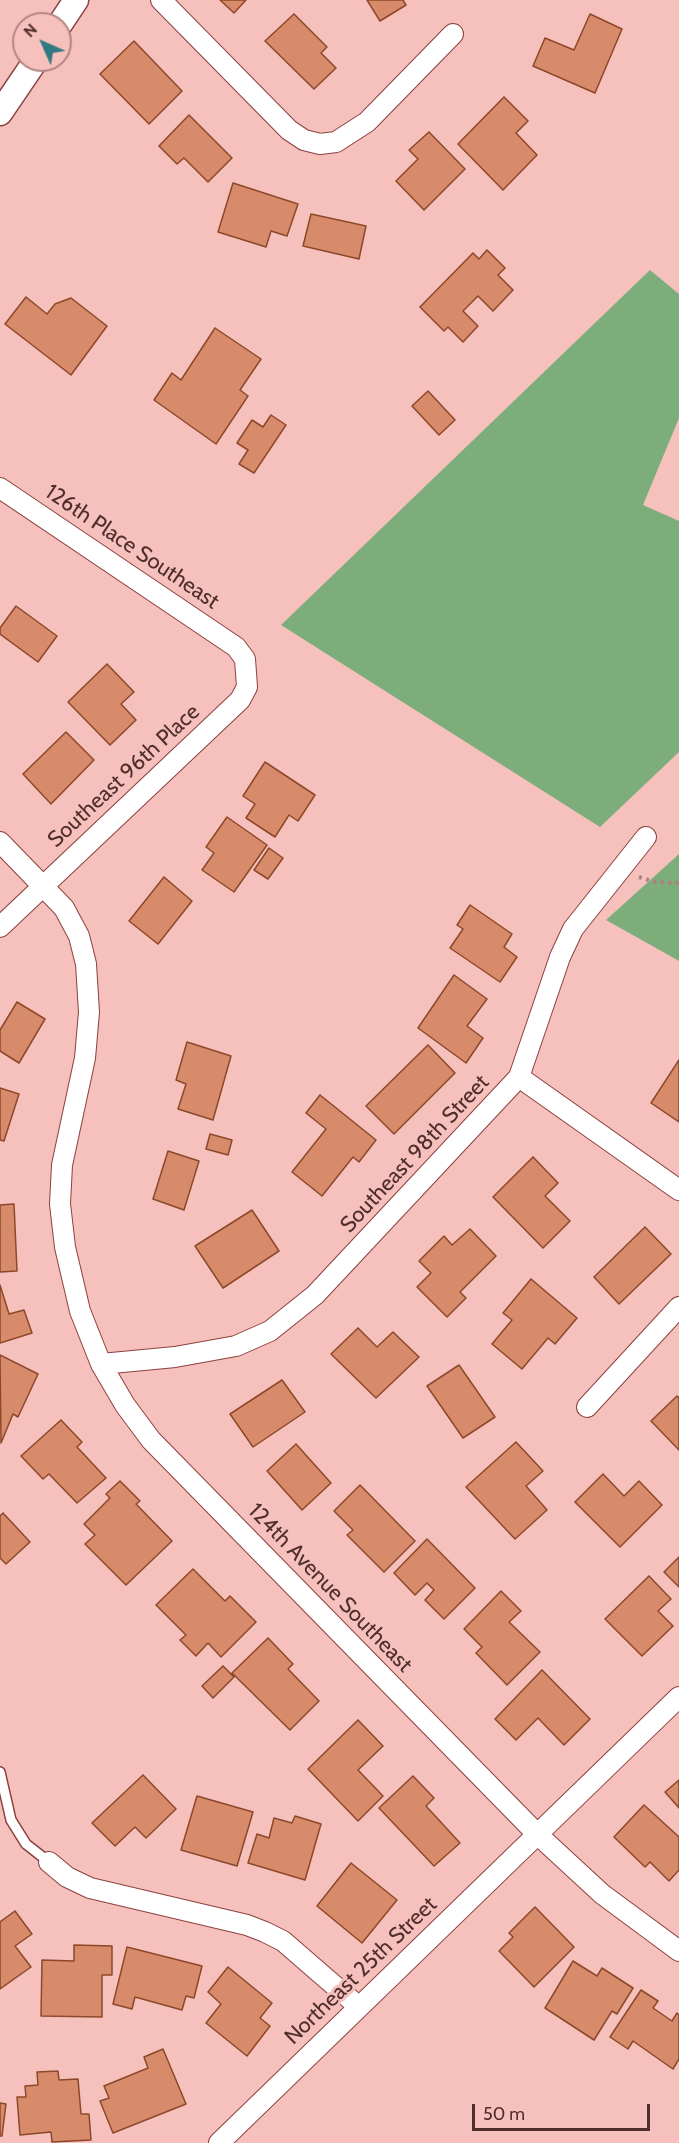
<!DOCTYPE html>
<html>
<head>
<meta charset="utf-8">
<style>
	body { margin:0 }
	#map { position:relative; width:679px; height:2143px; overflow:hidden; background:#f6c1bd; font-family:Cabin,sans-serif }
	canvas { display:block }
	.north { position:absolute; left:12px; top:12px; width:60px; height:60px; box-sizing:border-box; background:#f6c1bd; border:2px solid #b48683; border-radius:50%; rotate:315deg; font-size:16px; font-weight:700; line-height:24px; text-align:center; color:#502e2b }
	.north::after { content:''; display:block; margin:auto; width:21px; height:27px; background:#327a81; clip-path:polygon(50% 0,100% 100%,50% 72%,0 100%) }
	.scale { position:absolute; left:472px; top:2104px; width:178px; height:27px; box-sizing:border-box; border:3px solid #502e2b; border-top:0; padding-left:8px; font-size:18px; line-height:21px; white-space:nowrap; color:#502e2b; -webkit-text-stroke:4px #f6c1bd; paint-order:stroke }
</style>
</head>
<body>
<div id="map">
<canvas width="679" height="2143"></canvas>
<div class="north">N</div>
<div class="scale">50 m</div>
</div>
<script>
const context = document.querySelector('canvas').getContext('2d');
context.lineJoin = 'round';
function fill(path, color) { context.fillStyle = color; context.fill(path, 'evenodd'); }
const poly = rows => new Path2D(rows.map(r => 'M' + r).join(''));
function strokePath(path, color, width, dash) { context.strokeStyle = color; context.lineWidth = width; context.lineCap = dash ? 'butt' : 'round'; context.setLineDash(dash || []); context.stroke(path); }
function drawText(font, color, halo, rows, align = 'center') {
  context.font = font + ' Cabin,sans-serif'; context.lineWidth = 6; context.setLineDash([]); context.textBaseline = 'middle'; context.strokeStyle = halo; context.fillStyle = color; for (const [text, x, y, turn = 0] of rows) {
    context.save(); context.translate(x, y); context.rotate((+turn || 0) * Math.PI / 180); context.textAlign = isNaN(turn) ? turn : align; if (halo) context.strokeText(text, 0, 0); context.fillText(text, 0, 0); context.restore();
  }
}
fill(poly([
	[650,270,679,294,679,418,643,505,679,521,679,752,600,827,281,625],
	[679,854,679,961,606,920]
]), '#7ead7c');
const building = poly([
	[220,0,246,0,234,13,220,0],
	[367,0,403,0,406,5,380,21,367,0],
	[294,14,327,47,321,53,336,68,314,89,265,41,294,14],
	[590,14,622,29,595,93,533,66,545,38,574,50,590,14],
	[134,41,182,91,149,124,100,74,134,41],
	[504,97,528,121,516,133,537,155,503,190,458,144,504,97],
	[189,115,232,158,208,182,184,158,177,164,159,146,189,115],
	[429,132,465,169,424,210,396,181,418,159,409,150,429,132],
	[233,183,298,204,287,236,271,231,266,247,218,232,233,183],
	[311,214,366,226,359,259,303,246,311,214],
	[487,250,505,268,498,275,513,290,493,311,478,296,463,311,478,326,463,342,448,327,444,331,420,307,473,253,479,259,487,250],
	[26,297,47,314,55,304,71,298,107,326,71,375,5,324,26,297],
	[215,328,261,359,240,390,248,396,216,444,154,400,172,373,181,380,215,328],
	[428,391,455,420,439,435,412,406,428,391],
	[271,415,286,425,254,473,239,464,248,450,237,443,252,420,263,427,271,415],
	[16,606,57,636,38,662,0,634,0,628,16,606],
	[107,664,134,692,121,704,136,720,110,745,68,702,107,664],
	[66,732,94,760,51,804,23,774,66,732],
	[265,762,315,795,298,821,289,815,275,837,246,818,255,804,243,796,265,762],
	[227,817,267,845,234,892,202,870,214,853,206,847,227,817],
	[269,848,283,858,268,879,254,870,269,848],
	[164,877,192,901,158,944,129,921,164,877],
	[470,905,512,934,504,947,517,957,500,982,450,948,463,929,457,925,470,905],
	[454,975,487,999,467,1026,483,1038,466,1063,418,1028,454,975],
	[17,1002,45,1019,19,1063,0,1051,0,1030,17,1002],
	[187,1042,231,1056,213,1120,178,1109,186,1084,176,1080,187,1042],
	[428,1045,455,1073,394,1134,366,1106,428,1045],
	[679,1060,679,1122,651,1103,679,1060],
	[0,1088,19,1094,4,1141,0,1140,0,1088],
	[320,1095,376,1140,359,1162,353,1157,322,1196,292,1172,326,1129,306,1113,320,1095],
	[210,1134,232,1140,228,1155,206,1149,210,1134],
	[168,1151,199,1161,184,1210,153,1199,168,1151],
	[533,1157,558,1183,545,1196,570,1221,543,1248,493,1197,533,1157],
	[14,1204,17,1271,0,1272,0,1205,14,1204],
	[252,1210,279,1251,223,1288,195,1246,252,1210],
	[645,1227,671,1254,619,1304,594,1277,645,1227],
	[470,1229,496,1256,460,1292,466,1298,447,1317,417,1287,431,1273,419,1261,444,1236,452,1245,470,1229],
	[531,1279,577,1318,555,1344,548,1338,522,1369,492,1344,512,1320,503,1313,531,1279],
	[0,1285,9,1314,24,1310,32,1333,0,1343,0,1285],
	[358,1328,377,1347,393,1332,419,1357,376,1398,331,1354,358,1328],
	[0,1355,38,1374,18,1417,13,1414,1,1443,0,1355],
	[459,1365,495,1417,463,1438,427,1386,459,1365],
	[282,1380,305,1412,253,1447,230,1414,282,1380],
	[677,1396,679,1398,679,1450,651,1421,677,1396],
	[61,1420,82,1442,77,1447,106,1478,77,1503,49,1474,43,1479,21,1456,61,1420],
	[516,1442,543,1471,526,1486,547,1510,515,1539,466,1487,516,1442],
	[296,1444,331,1483,302,1510,267,1471,296,1444],
	[603,1474,624,1496,639,1481,662,1505,620,1547,575,1502,603,1474],
	[120,1481,140,1501,136,1504,172,1541,126,1585,85,1544,95,1535,84,1524,110,1498,106,1494,120,1481],
	[360,1485,415,1541,384,1572,347,1535,353,1530,334,1511,360,1485],
	[3,1513,30,1542,6,1564,0,1558,0,1516,3,1513],
	[427,1539,475,1588,444,1619,425,1600,434,1590,427,1583,415,1595,394,1573,427,1539],
	[679,1557,679,1587,664,1572,679,1557],
	[193,1569,225,1601,230,1596,256,1622,221,1657,208,1643,196,1656,180,1640,186,1635,156,1605,193,1569],
	[649,1576,671,1599,658,1611,673,1626,642,1656,605,1619,649,1576],
	[501,1591,521,1611,509,1622,540,1652,507,1685,476,1653,482,1647,464,1629,501,1591],
	[268,1638,293,1664,288,1669,319,1701,290,1730,232,1673,268,1638],
	[223,1666,234,1677,213,1698,202,1686,223,1666],
	[542,1670,590,1719,564,1745,538,1718,516,1740,495,1719,542,1670],
	[358,1720,383,1746,358,1770,383,1796,358,1821,308,1769,358,1720],
	[143,1775,176,1809,146,1838,135,1827,115,1846,92,1823,143,1775],
	[413,1776,434,1798,426,1806,460,1843,434,1866,379,1808,413,1776],
	[679,1780,679,1808,665,1792,679,1780],
	[197,1796,253,1812,237,1866,181,1850,197,1796],
	[644,1805,679,1837,679,1870,669,1881,650,1862,645,1867,614,1837,644,1805],
	[295,1816,321,1824,305,1880,248,1863,257,1834,269,1838,274,1818,292,1823,295,1816],
	[351,1863,397,1900,362,1943,317,1906,351,1863],
	[535,1907,574,1947,534,1987,499,1951,513,1937,509,1933,535,1907],
	[15,1911,32,1934,15,1946,31,1967,0,1989,0,1922,15,1911],
	[74,1945,112,1946,112,1975,102,1975,102,2017,41,2016,42,1960,74,1961,74,1945],
	[127,1947,202,1966,194,1998,186,1996,182,2010,135,1997,132,2009,113,2004,127,1947],
	[573,1961,597,1976,602,1968,633,1988,617,2014,612,2011,594,2040,545,2008,573,1961],
	[228,1967,272,2003,260,2018,270,2026,247,2056,206,2023,221,2004,208,1992,228,1967],
	[641,1990,658,2001,653,2008,672,2021,677,2013,679,2015,679,2059,673,2069,633,2041,628,2049,610,2037,641,1990],
	[163,2049,186,2104,113,2133,100,2101,109,2098,104,2086,148,2068,144,2057,163,2049],
	[58,2071,59,2080,78,2079,81,2114,89,2114,91,2140,52,2142,51,2132,20,2135,17,2097,26,2097,25,2086,38,2085,37,2072,58,2071],
	[0,2103,6,2104,2,2136,0,2136,0,2103]
]);
fill(building, '#d78b6b');
strokePath(building, '#8d4829', 1.5);
const service = poly([
	[0,1772,11,1820,26,1844,49,1862]
]);
const minor = poly([
	[161,0,289,130,304,140,320,144,336,142,367,122,453,34],
	[0,488,236,647,245,659,247,687,240,700,0,927],
	[0,842,64,908,79,936,86,964,89,1012,85,1058,62,1165,60,1204,65,1247,80,1311,101,1364,125,1405,151,1440,537,1834,602,1894,679,1951],
	[519,1077,679,1190],
	[101,1364,175,1357,236,1346,270,1331,315,1295,519,1077,560,957,573,929,646,837],
	[587,1407,679,1307],
	[49,1862,67,1877,90,1888,247,1925,265,1932,283,1941,358,2006],
	[219,2143,679,1697]
]);
const tertiary = poly([
	[60,24,76,0],
	[0,113,36,60]
]);
strokePath(service, '#8c413e', 12);
strokePath(minor, '#8c413e', 22);
strokePath(tertiary, '#8c413e', 27);
strokePath(poly([
	[639,877,655,882,679,883]
]), '#ad807d', 4, [3, 4.5]);
strokePath(service, '#fff', 9);
strokePath(minor, '#fff', 20);
strokePath(tertiary, '#fff', 24);
drawText('22px', '#502e2b', '#f6c1bd', [
	["126th Place Southeast",132,547,34],
	["Southeast 96th Place",124,776,-43],
	["Southeast 98th Street",415,1154,-47],
	["124th Avenue Southeast",330,1588,46],
	["Northeast 25th Street",361,1971,-44]
]);
</script>
</body>
</html>
